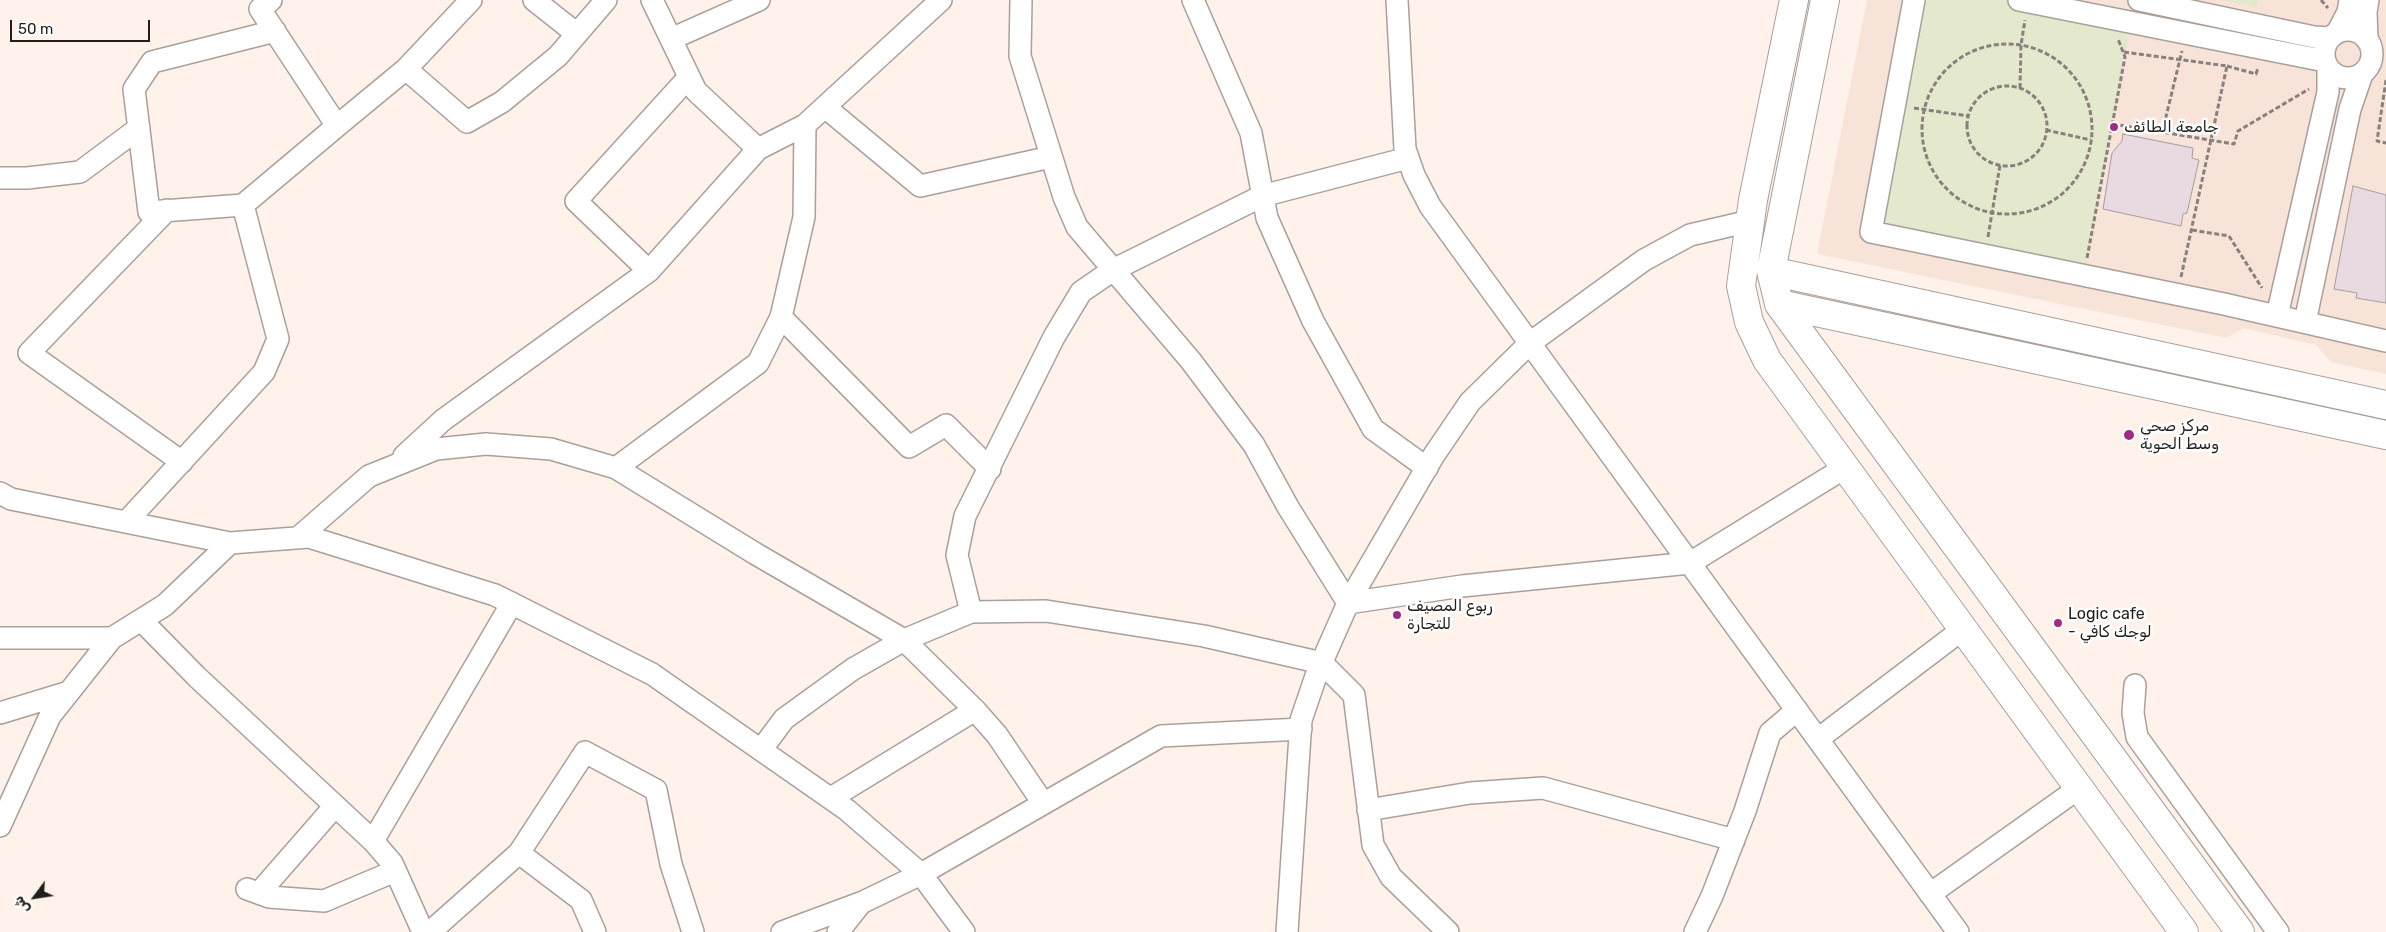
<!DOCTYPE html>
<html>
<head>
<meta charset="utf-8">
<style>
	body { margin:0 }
	#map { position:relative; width:2386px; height:932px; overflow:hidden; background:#fef2eb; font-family:Rubik,"Noto Sans Arabic",sans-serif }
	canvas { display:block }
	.north { position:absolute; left:10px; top:872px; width:50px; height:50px; -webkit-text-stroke:4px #fff; paint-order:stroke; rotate:239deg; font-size:14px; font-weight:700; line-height:20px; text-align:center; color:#211d1b }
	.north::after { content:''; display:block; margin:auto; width:18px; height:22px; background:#211d1b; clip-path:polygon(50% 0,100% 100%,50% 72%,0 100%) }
	.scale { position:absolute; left:10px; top:20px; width:140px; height:22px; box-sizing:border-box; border:2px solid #211d1b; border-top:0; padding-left:6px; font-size:15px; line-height:18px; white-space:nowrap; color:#211d1b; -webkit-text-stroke:4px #fff; paint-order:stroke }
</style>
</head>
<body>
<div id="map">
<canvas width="2386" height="932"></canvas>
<div class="north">ش</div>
<div class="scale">50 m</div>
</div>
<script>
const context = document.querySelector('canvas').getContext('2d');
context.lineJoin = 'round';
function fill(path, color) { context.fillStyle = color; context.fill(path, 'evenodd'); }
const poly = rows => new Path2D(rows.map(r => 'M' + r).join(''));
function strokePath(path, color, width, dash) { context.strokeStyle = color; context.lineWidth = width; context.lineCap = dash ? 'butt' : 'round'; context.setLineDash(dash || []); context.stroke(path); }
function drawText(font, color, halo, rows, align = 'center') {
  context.font = font + ' Rubik,"Noto Sans Arabic",sans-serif'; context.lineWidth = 5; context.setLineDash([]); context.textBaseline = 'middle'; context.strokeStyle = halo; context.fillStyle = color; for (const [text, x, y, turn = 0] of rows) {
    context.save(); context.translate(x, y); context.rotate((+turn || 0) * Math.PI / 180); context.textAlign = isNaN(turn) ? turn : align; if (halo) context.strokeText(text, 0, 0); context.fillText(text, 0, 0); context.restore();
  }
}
fill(poly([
	[1867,0,2386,0,2386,374,2331,362,2316,345,2244,328,2226,338,1817,254]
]), '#f8e3d9');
fill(poly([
	[1914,0,2018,0,2131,22,2084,275,1871,232],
	[2219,0,2258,0,2256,7]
]), '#e4e8cd');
const building = poly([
	[2123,134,2193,148,2192,158,2199,160,2187,213,2183,214,2181,226,2103,209,2112,153,2122,141,2123,134],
	[2353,186,2386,195,2386,303,2356,298,2357,293,2334,289,2353,186]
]);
fill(building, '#e8dae0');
strokePath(building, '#a99ca1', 1);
const street = poly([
	[271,0,260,9,337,126,243,205,149,212,134,89,152,62,275,31],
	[534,0,577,34],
	[1021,0,1020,56,1064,197,1077,227,1191,361,1254,445,1288,507,1348,603,1462,586,1690,563,1846,467],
	[1193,0,1251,133,1267,218,1313,321,1373,429,1427,468],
	[1397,0,1405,149,1414,175,1430,206,1958,932],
	[1914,0,1871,232,2224,304,2386,341],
	[2019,0,2325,61],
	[2139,0,2314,37,2330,38],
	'2324 54a24 24 0 1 1 48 0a24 24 0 1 1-48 0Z',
	[2337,33,2348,12,2350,0],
	[671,39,759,0],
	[2367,40,2366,12,2368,0],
	[406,69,471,0],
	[825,107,920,186,1051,157],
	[337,126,406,69,467,122,502,102,558,56,606,0],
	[758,149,805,125],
	[0,178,27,178,80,172,139,128],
	[167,210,29,353,182,462],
	[649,271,576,201,689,77],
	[2277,316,2328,92,2328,68],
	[781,317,909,447,946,425,990,469],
	[2305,322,2350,109,2362,74],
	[404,456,443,420,649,271,758,149,696,91,652,0],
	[616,468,758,363,781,317,804,217,805,125,941,0],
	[0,493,11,499,230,543,309,537,495,595,652,674,847,810,921,874,964,932],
	[127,521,264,372,278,339,243,205],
	[299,537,369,476,436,449,486,444,551,449,616,468,756,554,904,640,975,710,997,735,1043,803],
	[971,612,957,555,965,516,1054,337,1081,292,1113,270,1262,196,1408,158],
	[141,620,197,677,373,841],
	[0,638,112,638],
	[2135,685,2133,713,2137,737,2278,932],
	[0,713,69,692],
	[1818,739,1963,629],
	[761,750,784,719,853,669,904,640,971,612,1046,611,1204,636,1322,663,1354,695,1373,845,1391,877,1448,932],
	[831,798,975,710],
	[1368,810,1470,793,1543,788,1734,840],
	[0,826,50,716,112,638,165,605,230,543],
	[519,853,585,752,656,790,671,864,693,932],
	[247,889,269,897,324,901,395,871],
	[259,893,335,806],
	[1930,894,2079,788],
	[423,932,392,863,373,841,512,603],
	[430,932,519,853,581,900,595,932],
	[782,932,863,902,921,874,1161,736,1301,729],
	[838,932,861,903],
	[1287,932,1301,720,1317,673,1348,603,1434,455,1470,402,1530,343,1644,260,1690,235,1750,221],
	[1695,932,1712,896,1745,811,1770,733,1797,710]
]);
const secondary = poly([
	[1794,0,1753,200,1741,286,1749,322,1767,360,2184,932],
	[1825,0,1771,271,1779,304,2240,932],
	[1771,271,2386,405],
	[1779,304,2386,435]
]);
strokePath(street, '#ab9f99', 24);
strokePath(secondary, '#ab9f99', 30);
strokePath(poly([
	[2321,0,2328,8],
	'1922 129a85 85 0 1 1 170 0a85 85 0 1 1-170 0Z',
	[2124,52,2227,66,2181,277],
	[2227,66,2256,74,2258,68],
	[2386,80,2377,141,2386,143],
	'1967 126a40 40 0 1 1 80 0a40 40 0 1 1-80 0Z',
	[2020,88,2021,45,2025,20],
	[1914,108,1968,116],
	[2113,124,2234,144,2238,131,2309,89],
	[2046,130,2091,140],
	[2162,133,2182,51],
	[2192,230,2229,236,2262,288],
	[1988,237,2000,165],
	[2087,258,2125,57,2118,39]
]), '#88807c', 3, [5, 2.5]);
strokePath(street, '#fff', 21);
strokePath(secondary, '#fff', 28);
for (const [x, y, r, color] of [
	[2114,127,5,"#9e2b86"],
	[2129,435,6,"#9e2b86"],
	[1397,615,5,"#9e2b86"],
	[2058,623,5,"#9e2b86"]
]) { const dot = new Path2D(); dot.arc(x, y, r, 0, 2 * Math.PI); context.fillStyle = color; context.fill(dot); strokePath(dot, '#fff', 2); }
drawText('16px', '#211d1b', '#fff', [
	["جامعة الطائف",2124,127],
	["مركز صحي",2140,426],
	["وسط الحوية",2140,444],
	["ربوع المصيف",1407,606],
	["للتجارة",1407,624],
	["Logic cafe",2068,614],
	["- لوجك كافي",2068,632]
], 'left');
</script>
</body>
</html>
